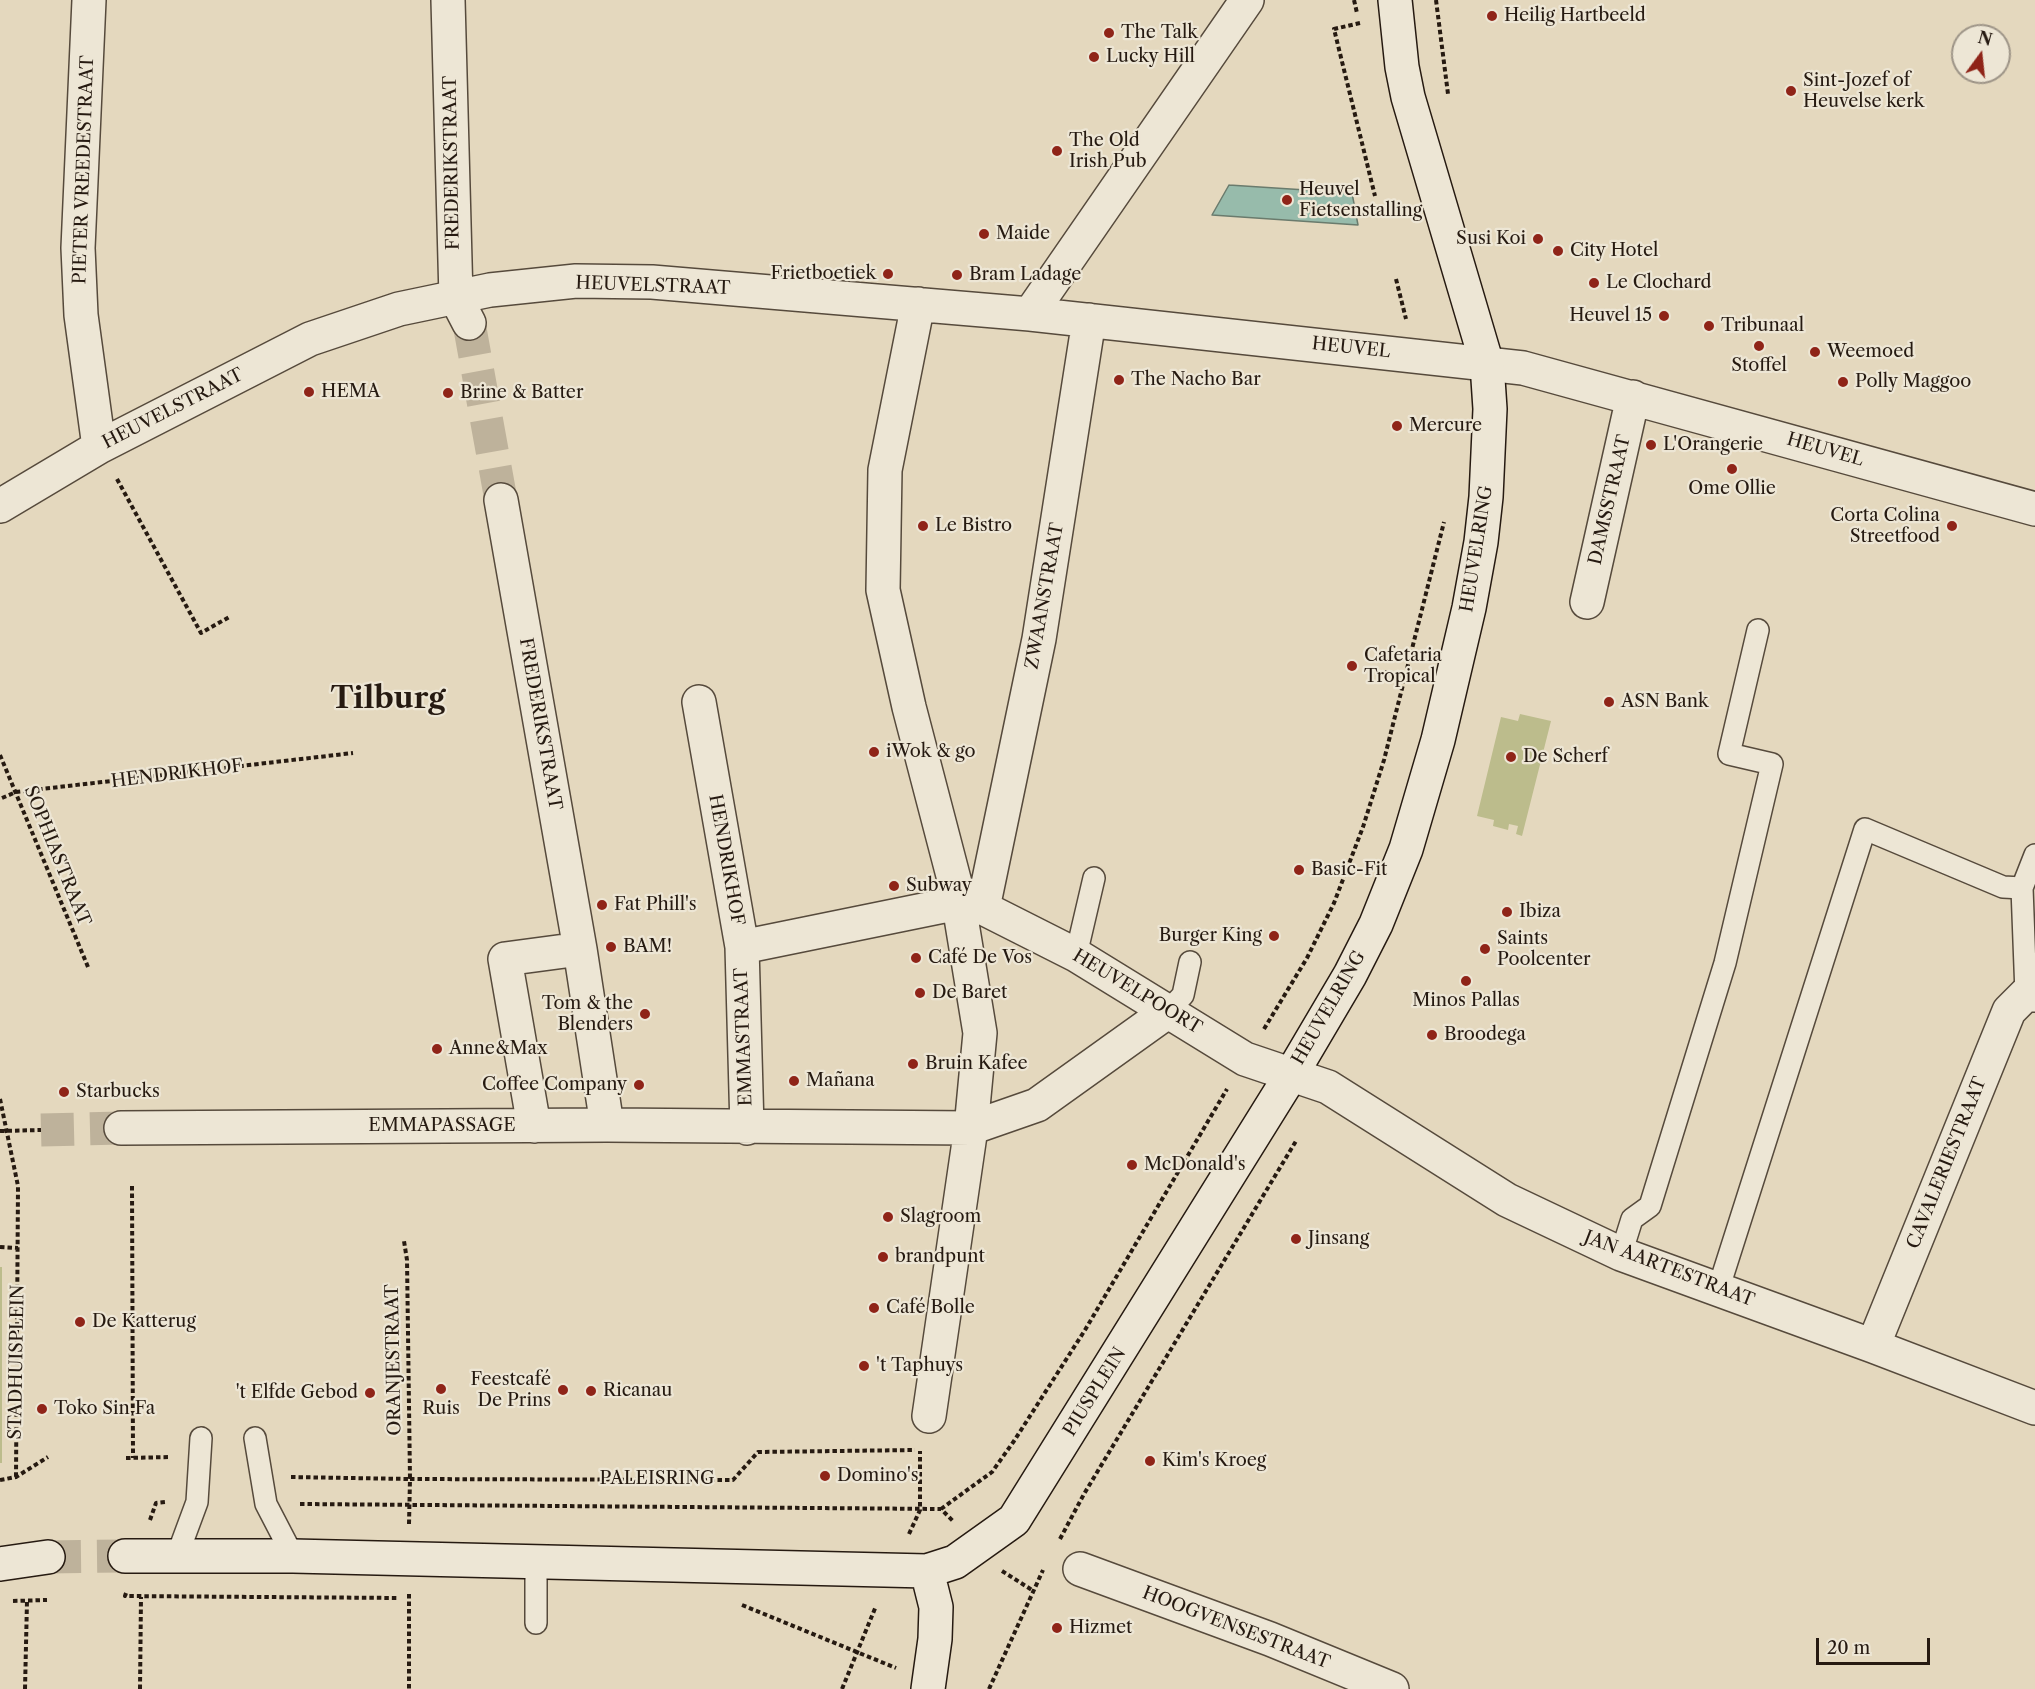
<!DOCTYPE html>
<html>
<head>
<meta charset="utf-8">
<style>
	body { margin:0 }
	#map { position:relative; width:2035px; height:1689px; overflow:hidden; background:#e4d8be; font-family:"Libre Caslon Text",serif }
	canvas { display:block }
	.north { position:absolute; left:1951px; top:24px; width:60px; height:60px; box-sizing:border-box; background:#ede6d5; border:2px solid #9d9487; border-radius:50%; rotate:15deg; font-size:16px; font-weight:700; line-height:24px; text-align:center; color:#261a11 }
	.north::after { content:''; display:block; margin:auto; width:21px; height:27px; background:#8f2418; clip-path:polygon(50% 0,100% 100%,50% 72%,0 100%) }
	.scale { position:absolute; left:1816px; top:1638px; width:114px; height:27px; box-sizing:border-box; border:3px solid #261a11; border-top:0; padding-left:8px; font-size:18px; line-height:21px; white-space:nowrap; color:#261a11; -webkit-text-stroke:4px #ede6d5; paint-order:stroke }
</style>
</head>
<body>
<div id="map">
<canvas width="2035" height="1689"></canvas>
<div class="north">N</div>
<div class="scale">20 m</div>
</div>
<script>
const context = document.querySelector('canvas').getContext('2d');
context.lineJoin = 'round';
function fill(path, color) { context.fillStyle = color; context.fill(path, 'evenodd'); }
const poly = rows => new Path2D(rows.map(r => 'M' + r).join(''));
function strokePath(path, color, width, dash) { context.strokeStyle = color; context.lineWidth = width; context.lineCap = dash ? 'butt' : 'round'; context.setLineDash(dash || []); context.stroke(path); }
function drawText(font, color, halo, rows, align = 'center') {
  context.font = font + ' "Libre Caslon Text",serif'; context.lineWidth = 4.5; context.setLineDash([]); context.textBaseline = 'middle'; context.strokeStyle = halo; context.fillStyle = color; for (const [text, x, y, turn = 0] of rows) {
    context.save(); context.translate(x, y); context.rotate((+turn || 0) * Math.PI / 180); context.textAlign = isNaN(turn) ? turn : align; if (halo) context.strokeText(text, 0, 0); context.fillText(text, 0, 0); context.restore();
  }
}
fill(poly([
	[1520,714,1551,721,1522,836,1516,834,1518,826,1509,824,1508,830,1493,826,1494,820,1477,816,1501,717,1518,721],
	[0,1267,2,1267,2,1463,0,1463]
]), '#bcbc8c');
const water = poly([
	[1229,185,1352,193,1358,225,1212,215,1229,185]
]);
fill(water, '#97bbab');
strokePath(water, '#6a7b6d', 1.5);
strokePath(poly([
	[469,323,501,500],
	[41,1130,121,1128]
]), '#beb29b', 33, [33, 16]);
strokePath(poly([
	[48,1557,125,1556]
]), '#beb29b', 33, [33, 16]);
const lane = poly([
	[1076,955,1094,878],
	[2026,994,2022,888,2035,855],
	[1167,1012,1183,995,1190,962],
	[1621,1254,1632,1219,1650,1206,1725,963,1772,764,1729,754,1758,630],
	[1718,1290,1865,829,2003,887,2022,888],
	[255,1438,266,1504,293,1556],
	[177,1556,197,1502,201,1438],
	[536,1562,536,1623]
]);
const street = poly([
	[89,0,78,248,81,315,99,447],
	[448,0,456,298,469,323],
	[918,304,885,470,883,590,909,707,956,887,980,1033,971,1128,929,1416],
	[1030,314,1247,0],
	[501,500,580,949],
	[0,506,99,447,310,339,399,309,490,290,576,281,652,282,1030,314,1523,368,2035,509],
	[1587,602,1633,397],
	[699,702,742,947,747,1128],
	[983,908,1039,639,1089,320],
	[742,947,958,903,983,908,1076,955,1245,1059,1328,1087,1507,1200,1621,1254,1873,1346,2035,1408],
	[534,1126,505,959,580,949,607,1125],
	[121,1128,607,1125,971,1128,1037,1105,1167,1012],
	[1873,1346,2009,1011,2026,994,2035,995],
	[1080,1569,1270,1639,1392,1689]
]);
const secondary = poly([
	[125,1556,293,1556,927,1571,955,1562,1014,1520,1291,1075,1350,975,1376,924,1406,849,1438,740,1469,608,1481,542,1486,497,1490,409,1487,364,1408,97,1402,67,1395,0],
	[0,1564,48,1557],
	[927,1571,936,1607,935,1639,928,1689]
]);
strokePath(lane, '#564a3c', 24);
strokePath(street, '#564a3c', 36);
strokePath(secondary, '#261a11', 36);
strokePath(poly([
	[1354,0,1357,13],
	[1436,0,1448,94],
	[1360,23,1334,29,1375,196],
	[1396,279,1406,319],
	[117,479,201,633,231,616],
	[1385,672,1406,677],
	[0,755,88,967],
	[2,798,16,792,353,753],
	[1264,1029,1307,958,1334,903,1363,827,1384,760,1444,522],
	[0,1099,18,1186,16,1477],
	[0,1131,41,1130],
	[132,1186,133,1458],
	[0,1247,18,1248],
	[126,1458,171,1457],
	[291,1477,410,1479,407,1260,404,1241],
	[0,1480,16,1477,48,1457],
	[300,1504,941,1509,953,1521],
	[941,1509,992,1472,1014,1441,1085,1330,1227,1089],
	[150,1520,156,1503,166,1502],
	[409,1524,410,1479,733,1480,758,1452,915,1450],
	[909,1534,920,1510,920,1451],
	[1060,1539,1084,1494,1296,1141],
	[1002,1571,1032,1590],
	[126,1593,125,1596,399,1598],
	[409,1594,409,1689],
	[13,1601,47,1600],
	[742,1605,896,1668],
	[25,1689,27,1601],
	[140,1689,141,1597],
	[842,1689,876,1606],
	[989,1689,1043,1570]
]), '#261a11', 4, [4.5, 3]);
strokePath(lane, '#ede6d5', 21);
strokePath(street, '#ede6d5', 33);
strokePath(secondary, '#ede6d5', 33);
for (const [x, y, r, color] of [
	[1492,16,6,"#8f2418"],
	[1109,33,6,"#8f2418"],
	[1094,57,6,"#8f2418"],
	[1791,91,6,"#8f2418"],
	[1057,151,6,"#8f2418"],
	[1287,200,6,"#8f2418"],
	[984,234,6,"#8f2418"],
	[1538,239,6,"#8f2418"],
	[1558,251,6,"#8f2418"],
	[888,274,6,"#8f2418"],
	[957,275,6,"#8f2418"],
	[1594,283,6,"#8f2418"],
	[1664,316,6,"#8f2418"],
	[1709,326,6,"#8f2418"],
	[1759,346,6,"#8f2418"],
	[1815,352,6,"#8f2418"],
	[1119,380,6,"#8f2418"],
	[1843,382,6,"#8f2418"],
	[309,392,6,"#8f2418"],
	[448,393,6,"#8f2418"],
	[1397,426,6,"#8f2418"],
	[1651,445,6,"#8f2418"],
	[1732,469,6,"#8f2418"],
	[923,526,6,"#8f2418"],
	[1952,526,6,"#8f2418"],
	[1352,666,6,"#8f2418"],
	[1609,702,6,"#8f2418"],
	[874,752,6,"#8f2418"],
	[1511,757,6,"#8f2418"],
	[1299,870,6,"#8f2418"],
	[894,886,6,"#8f2418"],
	[602,905,6,"#8f2418"],
	[1507,912,6,"#8f2418"],
	[1274,936,6,"#8f2418"],
	[611,947,6,"#8f2418"],
	[1485,949,6,"#8f2418"],
	[916,958,6,"#8f2418"],
	[1466,981,6,"#8f2418"],
	[920,993,6,"#8f2418"],
	[645,1014,6,"#8f2418"],
	[1432,1035,6,"#8f2418"],
	[437,1049,6,"#8f2418"],
	[913,1064,6,"#8f2418"],
	[794,1081,6,"#8f2418"],
	[639,1085,6,"#8f2418"],
	[64,1092,6,"#8f2418"],
	[1132,1165,6,"#8f2418"],
	[888,1217,6,"#8f2418"],
	[1296,1239,6,"#8f2418"],
	[883,1257,6,"#8f2418"],
	[874,1308,6,"#8f2418"],
	[80,1322,6,"#8f2418"],
	[864,1366,6,"#8f2418"],
	[441,1389,6,"#8f2418"],
	[563,1390,6,"#8f2418"],
	[591,1391,6,"#8f2418"],
	[370,1393,6,"#8f2418"],
	[42,1409,6,"#8f2418"],
	[1150,1461,6,"#8f2418"],
	[825,1476,6,"#8f2418"],
	[1057,1628,6,"#8f2418"]
]) { const dot = new Path2D(); dot.arc(x, y, r, 0, 2 * Math.PI); context.fillStyle = color; context.fill(dot); strokePath(dot, '#ede6d5', 2); }
drawText('18px', '#261a11', '#ede6d5', [
	["Heilig Hartbeeld",1504,16],
	["The Talk",1121,33],
	["Lucky Hill",1106,57],
	["Sint-Jozef of",1803,81],
	["Heuvelse kerk",1803,102],
	["The Old",1069,141],
	["Irish Pub",1069,162],
	["Heuvel",1299,190],
	["Fietsenstalling",1299,211],
	["Maide",996,234],
	["Susi Koi",1526,239,"right"],
	["City Hotel",1570,251],
	["Frietboetiek",876,274,"right"],
	["Bram Ladage",969,275],
	["Le Clochard",1606,283],
	["Heuvel 15",1652,316,"right"],
	["Tribunaal",1721,326],
	["Weemoed",1827,352],
	["Stoffel",1759,366,"center"],
	["The Nacho Bar",1131,380],
	["Polly Maggoo",1855,382],
	["HEMA",321,392],
	["Brine & Batter",460,393],
	["Mercure",1409,426],
	["L'Orangerie",1663,445],
	["Ome Ollie",1732,489,"center"],
	["Corta Colina",1940,516,"right"],
	["Streetfood",1940,537,"right"],
	["Le Bistro",935,526],
	["Cafetaria",1364,656],
	["Tropical",1364,677],
	["ASN Bank",1621,702],
	["iWok & go",886,752],
	["De Scherf",1523,757],
	["Basic-Fit",1311,870],
	["Subway",906,886],
	["Fat Phill's",614,905],
	["Ibiza",1519,912],
	["Burger King",1262,936,"right"],
	["Saints",1497,939],
	["Poolcenter",1497,960],
	["BAM!",623,947],
	["Café De Vos",928,958],
	["De Baret",932,993],
	["Minos Pallas",1466,1001,"center"],
	["Tom & the",633,1004,"right"],
	["Blenders",633,1025,"right"],
	["Broodega",1444,1035],
	["Anne&Max",449,1049],
	["Bruin Kafee",925,1064],
	["Mañana",806,1081],
	["Coffee Company",627,1085,"right"],
	["Starbucks",76,1092],
	["McDonald's",1144,1165],
	["Slagroom",900,1217],
	["Jinsang",1308,1239],
	["brandpunt",895,1257],
	["Café Bolle",886,1308],
	["De Katterug",92,1322],
	["'t Taphuys",876,1366],
	["Feestcafé",551,1380,"right"],
	["De Prins",551,1401,"right"],
	["Ricanau",603,1391],
	["'t Elfde Gebod",358,1393,"right"],
	["Toko Sin Fa",54,1409],
	["Ruis",441,1409,"center"],
	["Kim's Kroeg",1162,1461],
	["Domino's",837,1476],
	["Hizmet",1069,1628]
], 'left');
drawText('18px', '#261a11', '#ede6d5', [
	["FREDERIKSTRAAT",452,163,-91],
	["PIETER VREEDESTRAAT",84,170,-88],
	["HEUVELSTRAAT",653,286,2],
	["HEUVEL",1351,348,6],
	["HEUVELSTRAAT",173,409,-27],
	["HEUVEL",1825,450,16],
	["DAMSSTRAAT",1610,500,-77],
	["HEUVELRING",1477,549,-81],
	["ZWAANSTRAAT",1045,596,-80],
	["FREDERIKSTRAAT",540,724,80],
	["HENDRIKHOF",177,774,-7],
	["SOPHIASTRAAT",57,856,68],
	["HENDRIKHOF",726,860,80],
	["HEUVELPOORT",1137,992,31],
	["HEUVELRING",1329,1008,-60],
	["EMMASTRAAT",744,1037,-92],
	["EMMAPASSAGE",442,1126],
	["CAVALERIESTRAAT",1947,1163,-68],
	["JAN AARTESTRAAT",1669,1269,21],
	["ORANJESTRAAT",394,1360,-91],
	["STADHUISPLEIN",17,1362,-89],
	["PIUSPLEIN",1095,1392,-58],
	["PALEISRING",657,1479],
	["HOOGVENSESTRAAT",1236,1628,21]
]);
drawText('bold 30px', '#261a11', '#ede6d5', [
	["Tilburg",388,699]
]);
</script>
</body>
</html>
